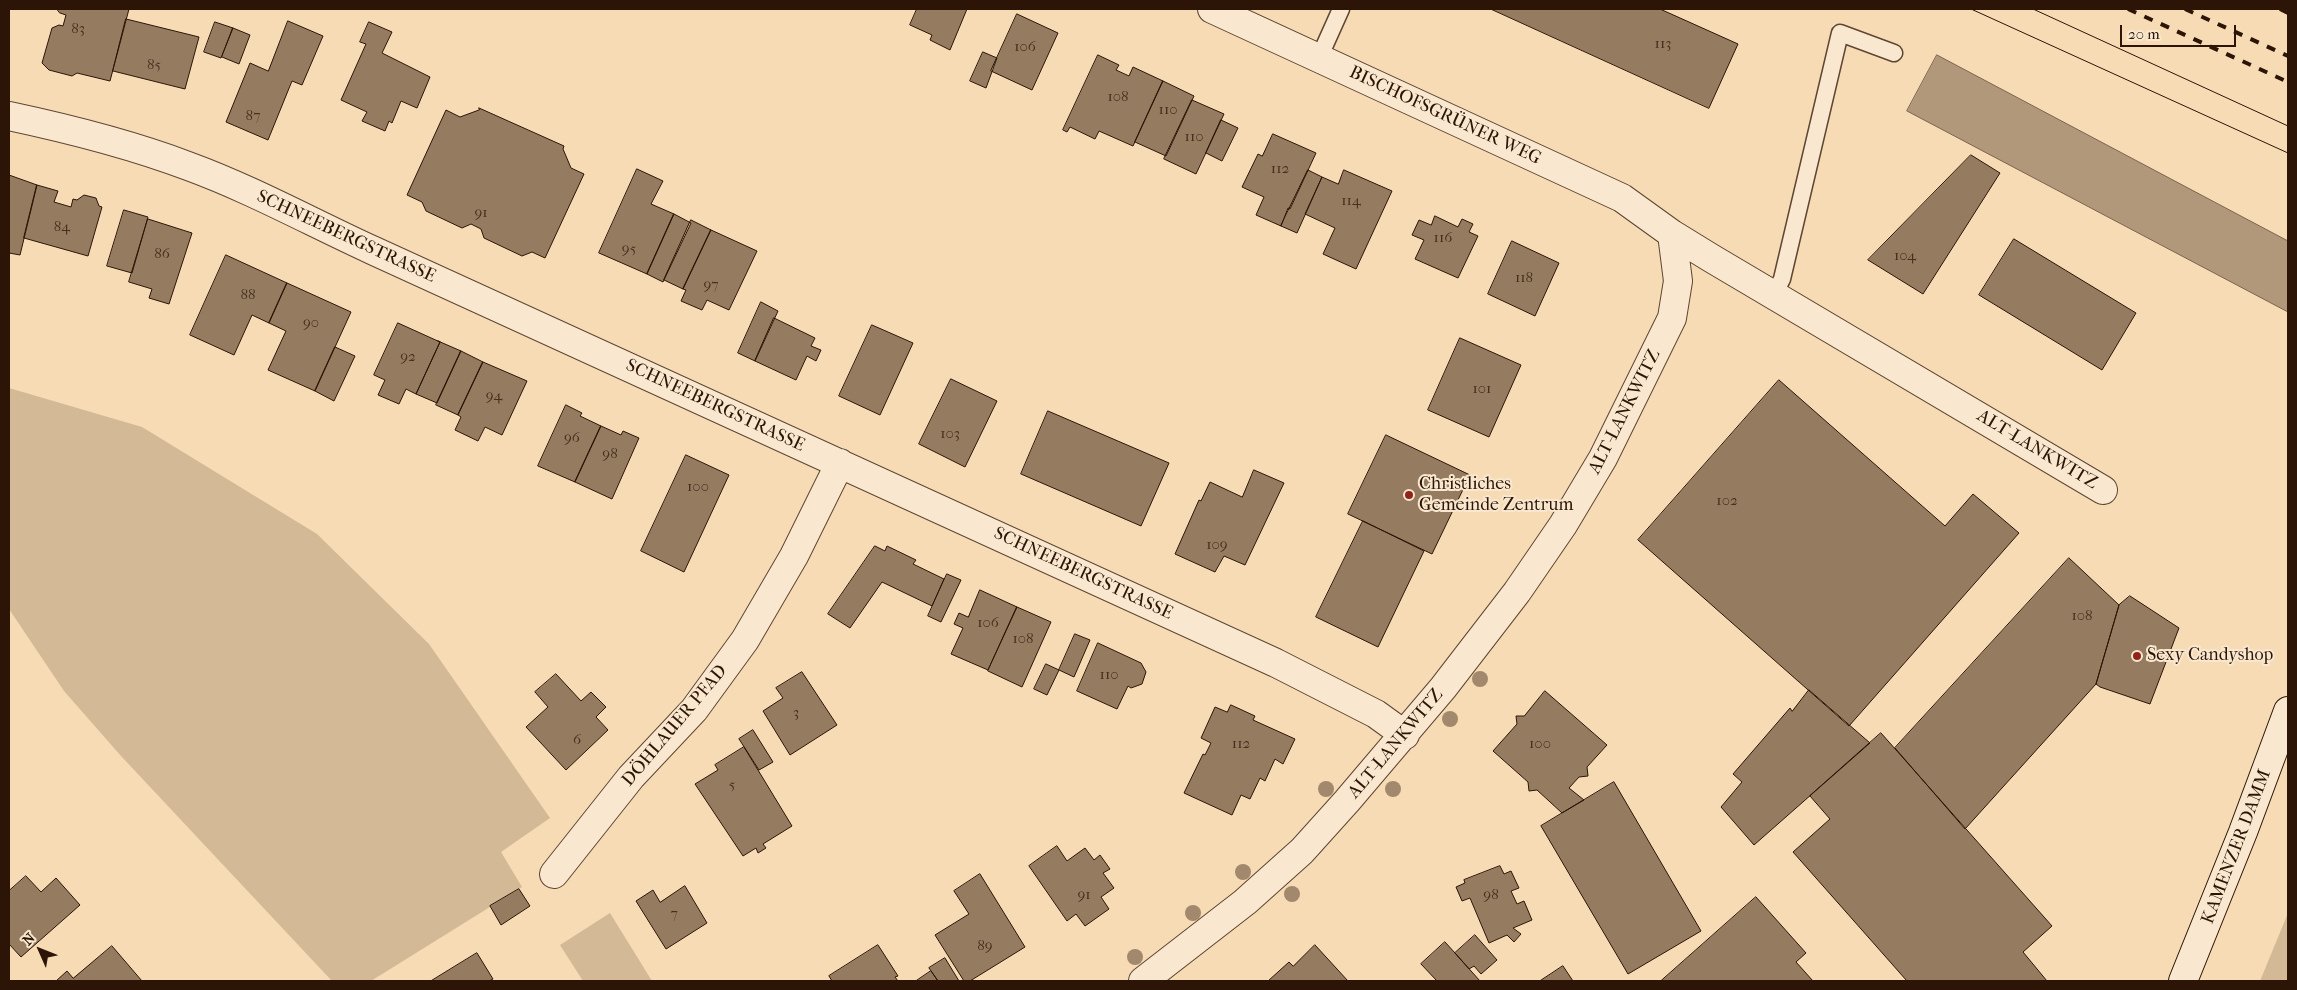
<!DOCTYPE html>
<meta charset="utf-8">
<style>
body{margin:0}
#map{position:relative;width:2297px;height:990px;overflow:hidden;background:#f6dbb5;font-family:"IM FELL French Canon",serif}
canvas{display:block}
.frame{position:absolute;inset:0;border:10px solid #2c1506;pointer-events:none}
.north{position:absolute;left:15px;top:925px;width:50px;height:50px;-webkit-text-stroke:4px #f9e8cf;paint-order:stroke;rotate:314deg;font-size:14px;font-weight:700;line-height:20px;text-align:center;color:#2c1506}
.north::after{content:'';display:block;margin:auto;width:18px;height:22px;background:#2c1506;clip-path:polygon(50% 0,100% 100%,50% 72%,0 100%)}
.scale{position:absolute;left:2120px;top:25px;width:116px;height:22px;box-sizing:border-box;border:2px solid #2c1506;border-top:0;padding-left:6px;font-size:15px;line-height:18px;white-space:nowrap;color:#2c1506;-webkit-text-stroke:4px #f9e8cf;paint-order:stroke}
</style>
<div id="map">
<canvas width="2297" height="990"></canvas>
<div class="frame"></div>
<div class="north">N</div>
<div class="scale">20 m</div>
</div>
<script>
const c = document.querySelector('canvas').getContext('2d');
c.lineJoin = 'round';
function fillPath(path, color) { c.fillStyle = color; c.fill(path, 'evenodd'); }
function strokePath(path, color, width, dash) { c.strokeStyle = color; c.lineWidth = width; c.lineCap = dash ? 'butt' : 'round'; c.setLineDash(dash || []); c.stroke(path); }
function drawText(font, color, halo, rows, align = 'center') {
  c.font = font + ' "IM FELL French Canon",serif'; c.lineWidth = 4; c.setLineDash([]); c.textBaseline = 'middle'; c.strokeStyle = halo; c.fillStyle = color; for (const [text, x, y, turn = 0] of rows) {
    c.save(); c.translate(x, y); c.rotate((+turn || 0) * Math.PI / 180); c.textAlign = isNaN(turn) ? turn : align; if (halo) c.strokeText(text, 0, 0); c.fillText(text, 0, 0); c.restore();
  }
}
const green = new Path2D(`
 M9,388l133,39 175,107 112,110 121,174 -49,34 21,35 -151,94h-39l-211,-225 -57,-65 -55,-82z
 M610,913l42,68h-69l-23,-36z
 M2288,913v68h-28z`);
const water = new Path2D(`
 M1937,55l351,186v71l-381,-201z`);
const building = new Path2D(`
 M57,9h72l-19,72 -33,-8 -5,3 -23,-6 -7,-7 10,-35 7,-3 4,1 3,-11 -6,-2z
 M917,9h50l-17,41 -20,-10 2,-5 -22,-10z
 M1491,9h169l78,35 -29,64z
 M1017,14l41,19 -26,57 -41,-19z
 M126,19l73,18 -14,52 -72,-18z
 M288,21l35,15 -21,49 -10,-4 -24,59 -42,-18 24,-59 18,8z
 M215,22l18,6 -12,30 -17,-6z
 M369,22l23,10 -10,21 48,24 -13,31 -16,-7 -9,22 -3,-2 -4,10 -23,-10 5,-9 -26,-12 25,-56 -6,-2z
 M233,28l17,7 -11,29 -17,-7z
 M983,52l14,6 -11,30 -16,-7z
 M1098,55l21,10 -3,5 13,6 4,-9 30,14 -30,65 -34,-15 -4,8 -25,-12 -3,5 -4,-2z
 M1163,81l31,15 -28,60 -31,-14z
 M1192,100l32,14 -28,60 -32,-15z
 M479,108l85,38 -1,3 8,19 13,6 -39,84 -13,-6 -10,4 -38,-18 -3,-9 -10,-5 -9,4 -36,-17 -4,-9 -15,-7 39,-85 14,7 19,-7z
 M1221,120l17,8 -16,33 -16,-8z
 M1273,134l43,19 -26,56 -2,-1 -7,18 -25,-11 8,-18 -22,-10 16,-33 4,2z
 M1971,155l29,18 -77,121 -55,-34z
 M637,169l26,12 -12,23 23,10 -27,60 -48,-21z
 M1308,170l14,7 -25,56 -16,-7z
 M1344,170l48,21 -36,78 -33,-15 12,-26 -30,-14 17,-37 16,7z
 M9,175l28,10 -17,70 -11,-2z
 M37,185l21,6 -4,11 17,5 2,-8 4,1 7,-5 12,3 3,8 3,1 -14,49 -64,-18z
 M124,210l24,7 -16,56 -25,-7z
 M674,214l17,9 -28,59 -16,-8z
 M1435,216l23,11 4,-8 11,5 -4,8 9,4 -20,42 -43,-19 9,-19 -12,-5 7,-15 12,5z
 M148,219l44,14 -23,71 -20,-6 3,-9 -23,-7z
 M691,220l20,10 -28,59 -19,-9z
 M711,230l46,21 -28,59 -22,-10 -5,10 -21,-9 5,-11 -3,-1z
 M2014,239l122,74 -34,57 -123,-75z
 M1512,241l47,22 -24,53 -47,-22z
 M226,255l61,28 -18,40 -17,-8 -18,40 -44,-20z
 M287,283l64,29 -36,79 -47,-21 18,-39 -17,-8z
 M761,302l17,9 -23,50 -17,-8z
 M774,318l41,20 -4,8 10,4 -5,11 -9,-5 -11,24 -41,-19z
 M398,323l42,19 -24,52 -10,-5 -7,15 -21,-9 7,-15 -11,-5z
 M872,325l41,18 -33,72 -41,-19z
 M1460,338l61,27 -32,72 -61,-27z
 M438,341l23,10 -24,52 -21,-9 24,-52z
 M335,347l20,9 -21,45 -19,-10z
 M461,351l22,11 -25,53 -22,-10z
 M483,362l44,19 -25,54 -17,-8 -7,14 -23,-11 6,-13 -3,-2z
 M951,379l46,22 -32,66 -46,-23z
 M1779,380l166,146 28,-32 46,39 -170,193 -211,-186z
 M566,405l16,8 -2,3 21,10 -26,56 -37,-16z
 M1048,411l121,52 -28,63 -120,-52z
 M601,426l20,9 2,-4 16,7 -27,61 -37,-17z
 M1386,435l84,40 -38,79 -84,-40z
 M686,455l43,20 -45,97 -43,-21z
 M1254,470l30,13 -39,82 -21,-9 -9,16 -40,-18 24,-54 2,1 9,-19 32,15z
 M1363,521l61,30 -46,96 -62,-30z
 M875,546l10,5 2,-5 29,14 -3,4 31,15 -12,27 -50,-24 -32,46 -22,-14z
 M2069,558l50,47 -23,79 -131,145 -70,-81z
 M947,574l14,6 -20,42 -13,-6z
 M980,590l37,17 -29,63 -37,-16 12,-26 -9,-4 5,-11 9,4z
 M2130,596l49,32 -29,76 -50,-17 -4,-3 23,-79z
 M1017,607l34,15 -29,65 -34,-16z
 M1075,634l15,6 -16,37 -15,-7z
 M1098,643l43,20 5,9 -4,12 -11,4 -3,-2 -11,23 -40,-18z
 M1046,664l13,6 -12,25 -13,-6z
 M802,672l35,53 -47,30 -27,-44 20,-13 -7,-10z
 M556,674l25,27 10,-9 15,15 -10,10 12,13 -42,40 -40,-43 22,-20 -13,-15z
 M1809,690l61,53 -116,102 -33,-38 21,-25 -9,-8 57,-66 2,3z
 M1545,691l62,54 -20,22 1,9 -9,1 -10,11 15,12 -22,13 -25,-23 -8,1 -1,-9 -35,-31 24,-27 -1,-8h8z
 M1231,705l24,11 -2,4 42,19 -12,25 -8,-5 -10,22 -5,-3 -10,21 -9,-4 -9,20 -48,-22 19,-39 2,1 6,-12 -10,-5 14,-31 12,5z
 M753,730l20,32 -14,8 -20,-31z
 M1881,733l171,193 -29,26 24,29h-140l-114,-129 37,-33 -20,-23z
 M744,747l48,79 -29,18 3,4 -8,5 -2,-5 -13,8 -48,-72 23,-14 -3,-5z
 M1614,782l87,149 -73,43 -87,-148z
 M1057,846l10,15 18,-13 9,12 6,-5 10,14 -7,4 11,15 -13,9 8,12 -24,17 -9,-12 -9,7 -38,-55z
 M1500,866l4,8 7,-3 8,17 -8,3 6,13 7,-3 8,19 -19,8 8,6 -7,8 -7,-7 -18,8 -19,-45 -8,3 -6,-14 9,-4 -1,-3z
 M980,874l45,73 -55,34h-6l-29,-46 34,-21 -15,-23z
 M26,876l15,16 15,-14 24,27 -59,52 -12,-13v-53z
 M685,886l22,37 -41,26 -30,-48 17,-11 7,12z
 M519,889l11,17 -29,19 -11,-19z
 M1756,897l50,56 -10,9 17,19h-152z
 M1475,935l22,25 -16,14 -7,-8 -5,3 -14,-16z
 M1445,942l10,11 25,28h-43l-16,-17z
 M878,945l20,31 -3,1 3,4h-66l-3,-5z
 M1315,945l33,36h-80l21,-19 4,4z
 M112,946l30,35h-86l11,-10 6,7z
 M477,953l16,26 -4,2h-58z
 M945,958l14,23h-21l-9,-13z
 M1563,966l10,15h-33z
 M931,971l7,10h-22z`);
const lane = new Path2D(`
 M1319,58l22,-49
 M1774,295l8,-16 58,-246 54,20`);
const street = new Path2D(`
 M1212,9l410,189 50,36 39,24 392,232
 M9,116c61,13 121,28 179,50 63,23 123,56 184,84l904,413 100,51 29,21
 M554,874l77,-97 63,-67 51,-70 49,-84 46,-93
 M1143,981l102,-79 57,-51 45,-50 96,-113 74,-96 46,-67 40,-67 69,-140 6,-37 -6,-47`);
const secondary = new Path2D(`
 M2183,981l60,-149 45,-121`);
const tram = new Path2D(`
 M1971,9l317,144
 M2033,9l255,117`);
const rail = new Path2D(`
 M2128,9l160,73
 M2185,9l103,47
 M2280,9l8,4`);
const trees = [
 [1480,679],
 [1450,719],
 [1326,789],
 [1393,789],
 [1243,872],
 [1292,894],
 [1193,913],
 [1135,957]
];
const markers = [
 [1409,495,5,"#8f2418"],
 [2137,656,5,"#8f2418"]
];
const numberNames = [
 ["83",78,29],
 ["113",1663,44],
 ["106",1025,47],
 ["85",154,65],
 ["108",1118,97],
 ["110",1168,110],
 ["87",253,116],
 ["110",1194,137],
 ["112",1280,169],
 ["114",1351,201],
 ["91",481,213],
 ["84",62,227],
 ["116",1443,238],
 ["95",629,249],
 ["86",162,254],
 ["104",1905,256],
 ["118",1524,278],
 ["97",711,285],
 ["88",248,295],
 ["90",311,323],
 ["92",408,357],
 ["101",1482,389],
 ["94",494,396],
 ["103",950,434],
 ["96",572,438],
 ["98",610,454],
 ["100",698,487],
 ["102",1727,501],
 ["109",1217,545],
 ["108",2082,616],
 ["106",988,623],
 ["108",1023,639],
 ["110",1109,675],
 ["3",796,713],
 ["6",577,740],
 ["112",1241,744],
 ["100",1540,744],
 ["5",732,785],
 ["91",1084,895],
 ["98",1491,895],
 ["7",674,914],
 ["89",985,946]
];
const streetNames = [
 ["BISCHOFSGRÜNER WEG",1445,116,25],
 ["SCHNEEBERGSTRASSE",346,237,25],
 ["SCHNEEBERGSTRASSE",715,406,25],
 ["ALT-LANKWITZ",1625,412,-63],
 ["ALT-LANKWITZ",2037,450,31],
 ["SCHNEEBERGSTRASSE",1083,574,25],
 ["DÖHLAUER PFAD",675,726,-50],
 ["ALT-LANKWITZ",1396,744,-50],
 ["KAMENZER DAMM",2237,847,-69]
];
const poiNames = [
 ["Christliches",1419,485],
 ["Gemeinde Zentrum",1419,506],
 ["Sexy Candyshop",2147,656]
];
fillPath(green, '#d4b997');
fillPath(water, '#b1987a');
strokePath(water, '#7c644c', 1);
fillPath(building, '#957c61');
strokePath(building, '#2c1506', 1);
strokePath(lane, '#5e4632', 19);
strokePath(street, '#5e4632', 30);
strokePath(secondary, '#2c1506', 30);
strokePath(lane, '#f9e8cf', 16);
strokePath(street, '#f9e8cf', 28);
strokePath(secondary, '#f9e8cf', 28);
strokePath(tram, '#2c1506', 1);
strokePath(rail, '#2c1506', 4, [9, 9]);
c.fillStyle = '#a2896d';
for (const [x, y] of trees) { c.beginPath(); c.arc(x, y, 8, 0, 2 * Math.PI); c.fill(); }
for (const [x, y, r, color] of markers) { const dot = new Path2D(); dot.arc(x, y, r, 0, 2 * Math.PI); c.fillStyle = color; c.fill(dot); strokePath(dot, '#f9e8cf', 2); }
drawText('15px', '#462f1d', null, numberNames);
drawText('18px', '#2c1506', '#f9e8cf', streetNames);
drawText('18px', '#2c1506', '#f9e8cf', poiNames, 'left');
</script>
